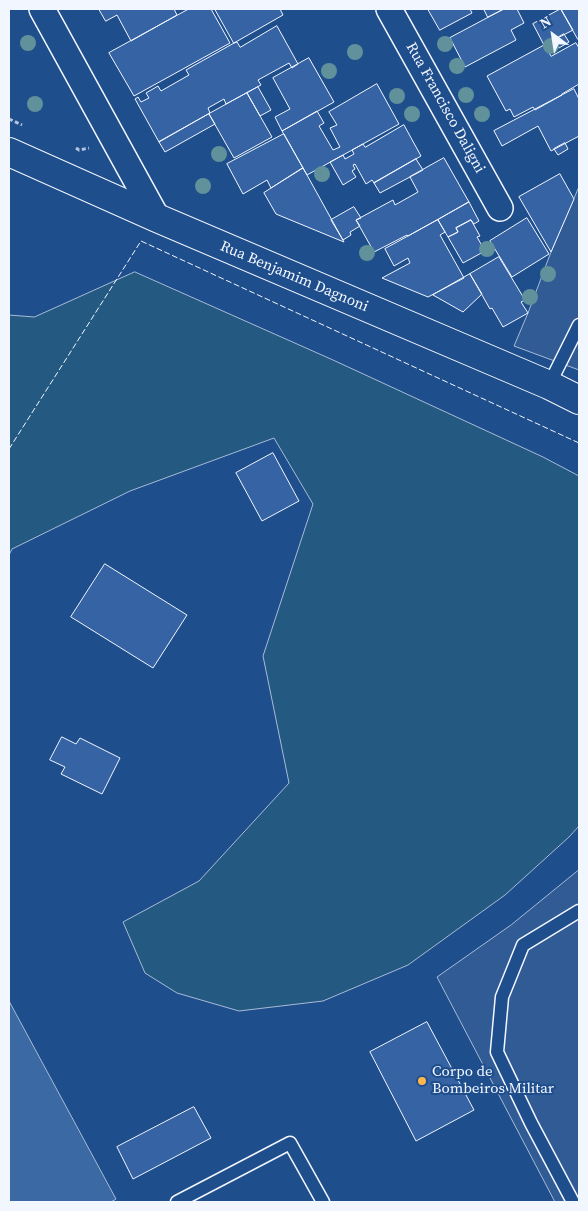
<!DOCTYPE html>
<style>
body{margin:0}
#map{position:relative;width:588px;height:1211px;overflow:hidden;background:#1f4e8c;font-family:"Source Serif 4",serif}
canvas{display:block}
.frame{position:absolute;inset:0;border:10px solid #f2f6ff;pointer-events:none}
.north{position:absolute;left:528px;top:10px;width:50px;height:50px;-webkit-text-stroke:4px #1f4e8c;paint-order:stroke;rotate:329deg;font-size:14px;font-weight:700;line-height:20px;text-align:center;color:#f2f6ff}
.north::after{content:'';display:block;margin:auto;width:18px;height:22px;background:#f2f6ff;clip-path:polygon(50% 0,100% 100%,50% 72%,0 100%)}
</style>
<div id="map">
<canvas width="588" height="1211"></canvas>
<div class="frame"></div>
<div class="north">N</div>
</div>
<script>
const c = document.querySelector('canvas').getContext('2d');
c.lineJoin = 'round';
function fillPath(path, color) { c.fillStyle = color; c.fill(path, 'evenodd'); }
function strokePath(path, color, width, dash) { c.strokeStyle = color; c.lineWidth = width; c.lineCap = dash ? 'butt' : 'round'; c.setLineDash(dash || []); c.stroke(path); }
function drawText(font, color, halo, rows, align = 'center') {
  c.font = font + ' "Source Serif 4",serif'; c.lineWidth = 4; c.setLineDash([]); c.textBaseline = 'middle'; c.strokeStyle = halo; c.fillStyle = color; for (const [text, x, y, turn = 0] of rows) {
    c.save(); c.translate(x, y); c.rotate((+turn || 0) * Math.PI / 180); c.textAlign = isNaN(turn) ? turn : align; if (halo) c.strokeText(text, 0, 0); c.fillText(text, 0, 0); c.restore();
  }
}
const green = new Path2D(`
 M135,272l198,88 210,97 36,19v350l-10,11 -64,58 -97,70 -85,36 -84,10 -62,-18 -32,-20 -22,-51 76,-41 90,-98 -26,-127 50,-152 -39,-66 -144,53 -118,58 -3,6v-240l25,2z`);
const parking = new Path2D(`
 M579,187v183l-65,-24 14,-33 23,-61z
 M579,870v332h-24l-118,-225 74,-52z`);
const water = new Path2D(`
 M9,1001l107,198 -5,3h-102z`);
const building = new Path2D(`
 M99,9h75l3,6 -46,26 -14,-26 -11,6z
 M189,9h22l19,34 -96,53 -25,-43z
 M215,9h65l3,6 -49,28z
 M428,9h42l2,4 -32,17z
 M484,9h20l-16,8z
 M504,9h13l7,14 -13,7 5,10 -51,27 -15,-29z
 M561,9l12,21 -29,15 -11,-21z
 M561,9h18v29l-1,1z
 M277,26l21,38 -6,4 -3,-5 -31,17 3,5 -35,19 -2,-5 -16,9 2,5 -51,29 -24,-43 3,-2 3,5 8,-4 -3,-5 12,-7 3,5 28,-16 -3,-5 48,-27 3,-1 3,5z
 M564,34l5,8 -10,6 -5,-8z
 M576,43l3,5v36l-17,10v1l-27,15 -2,-3 -19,10 -4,-8 -4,2 -19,-35 57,-31 7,11z
 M309,58l25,44 -52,29 -7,-14 15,-8 -17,-31z
 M377,84l22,40 -92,51 -25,-44 35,-20 7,12 -5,3 14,24 7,-3 -10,-19 7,-3 -8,-13z
 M258,87l13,23 -11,6 -13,-23z
 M574,89l5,10v37l-28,15 -13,-25 -36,20 -8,-15z
 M247,93l25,44 -38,21 -25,-44z
 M209,114l6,10 -50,28 -6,-10z
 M404,125l17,31 -47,27 -2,-3 -6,4 -11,-20 -2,1 2,4 -3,2 4,6 -13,8 -13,-23 13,-7 2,4 9,-5 -2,-4 11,-6 2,3z
 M284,134l19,34 -32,20 -4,-8 -24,14 -16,-30z
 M565,143l3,6 -10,6 -4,-6z
 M444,158l25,44 -61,34 -1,-1 -33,17 -18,-32 37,-20 2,5 23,-13 -8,-15z
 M416,159l7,11 -43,23 -6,-10z
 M303,168l4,7 37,67 -68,-28 -12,-21z
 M560,174l14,25 -23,53 -32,-55z
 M469,202l10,19 -5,3 -3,-4 -15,8 2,4 -10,5 -10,-17z
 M354,207l7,11 -5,2 4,6 -10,6 1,3 -8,5 -12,-20z
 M527,218l22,36 -37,23 -22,-36z
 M438,220l7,12 -5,3 24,43 -36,19 -46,-19 28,-15 -2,-5 -14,8 -9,-17z
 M471,220l9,16 -3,1 8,14 -22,12 -15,-26 10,-5 -2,-4z
 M499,257l26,43 -4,2 7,11 -25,14 -11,-19 -2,1 -20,-35z
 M470,274l12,20 -19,18 -30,-17z
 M273,453l26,48 -37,20 -26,-48z
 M105,564l82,51 -34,53 -82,-51z
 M62,737l14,7 4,-6 40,20 -18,36 -41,-20 4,-7 -15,-7z
 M427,1022l47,88 -58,31 -46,-89z
 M194,1107l17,31 -78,41 -16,-32z`);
const path = new Path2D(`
 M9,119l13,6
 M76,148l3,2 10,-2`);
const service = new Path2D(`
 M549,385l30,-60
 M177,1202l113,-59 33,59
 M573,1202l-42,-79 -34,-71 5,-55 21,-52 56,-34`);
const minor = new Path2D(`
 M42,9l115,209
 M389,9l111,199`);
const tertiary = new Path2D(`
 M9,152l148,66 392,167 30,15`);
const fence = new Path2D(`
 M9,449l132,-208 438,202`);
const trees = [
 [28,43],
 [445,44],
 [551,46],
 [355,52],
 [457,66],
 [329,71],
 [466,95],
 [397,96],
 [35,104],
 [412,114],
 [482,114],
 [219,154],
 [322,174],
 [203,186],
 [487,249],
 [367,253],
 [548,274],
 [530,297]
];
const markers = [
 [422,1081,5,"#ffb74d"]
];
const streetNames = [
 ["Rua Francisco Daligni",445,108,61],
 ["Rua Benjamim Dagnoni",294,277,23]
];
const poiNames = [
 ["Corpo de",432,1072],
 ["Bombeiros Militar",432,1089]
];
fillPath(green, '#245a82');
strokePath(green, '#a8bbd7', 1);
fillPath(parking, '#305b95');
strokePath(parking, '#a8bbd7', 1);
fillPath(water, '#3b69a3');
strokePath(water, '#a8bbd7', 1);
fillPath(building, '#3563a3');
strokePath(building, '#f2f6ff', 1);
strokePath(service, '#f2f6ff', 15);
strokePath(minor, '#f2f6ff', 28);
strokePath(tertiary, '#f2f6ff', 30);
strokePath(path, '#b3c4dc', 3, [4, 2.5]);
strokePath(service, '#1f4e8c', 12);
strokePath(minor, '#1f4e8c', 25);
strokePath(tertiary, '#1f4e8c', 28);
strokePath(fence, '#f2f6ff', 1, [6, 2.5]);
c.fillStyle = '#61919a';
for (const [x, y] of trees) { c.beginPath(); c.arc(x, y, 8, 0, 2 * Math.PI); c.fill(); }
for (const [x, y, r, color] of markers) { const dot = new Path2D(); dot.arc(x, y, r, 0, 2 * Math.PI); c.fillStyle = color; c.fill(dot); strokePath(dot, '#1f4e8c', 2); }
drawText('15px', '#f2f6ff', '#1f4e8c', streetNames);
drawText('15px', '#f2f6ff', '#1f4e8c', poiNames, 'left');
</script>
